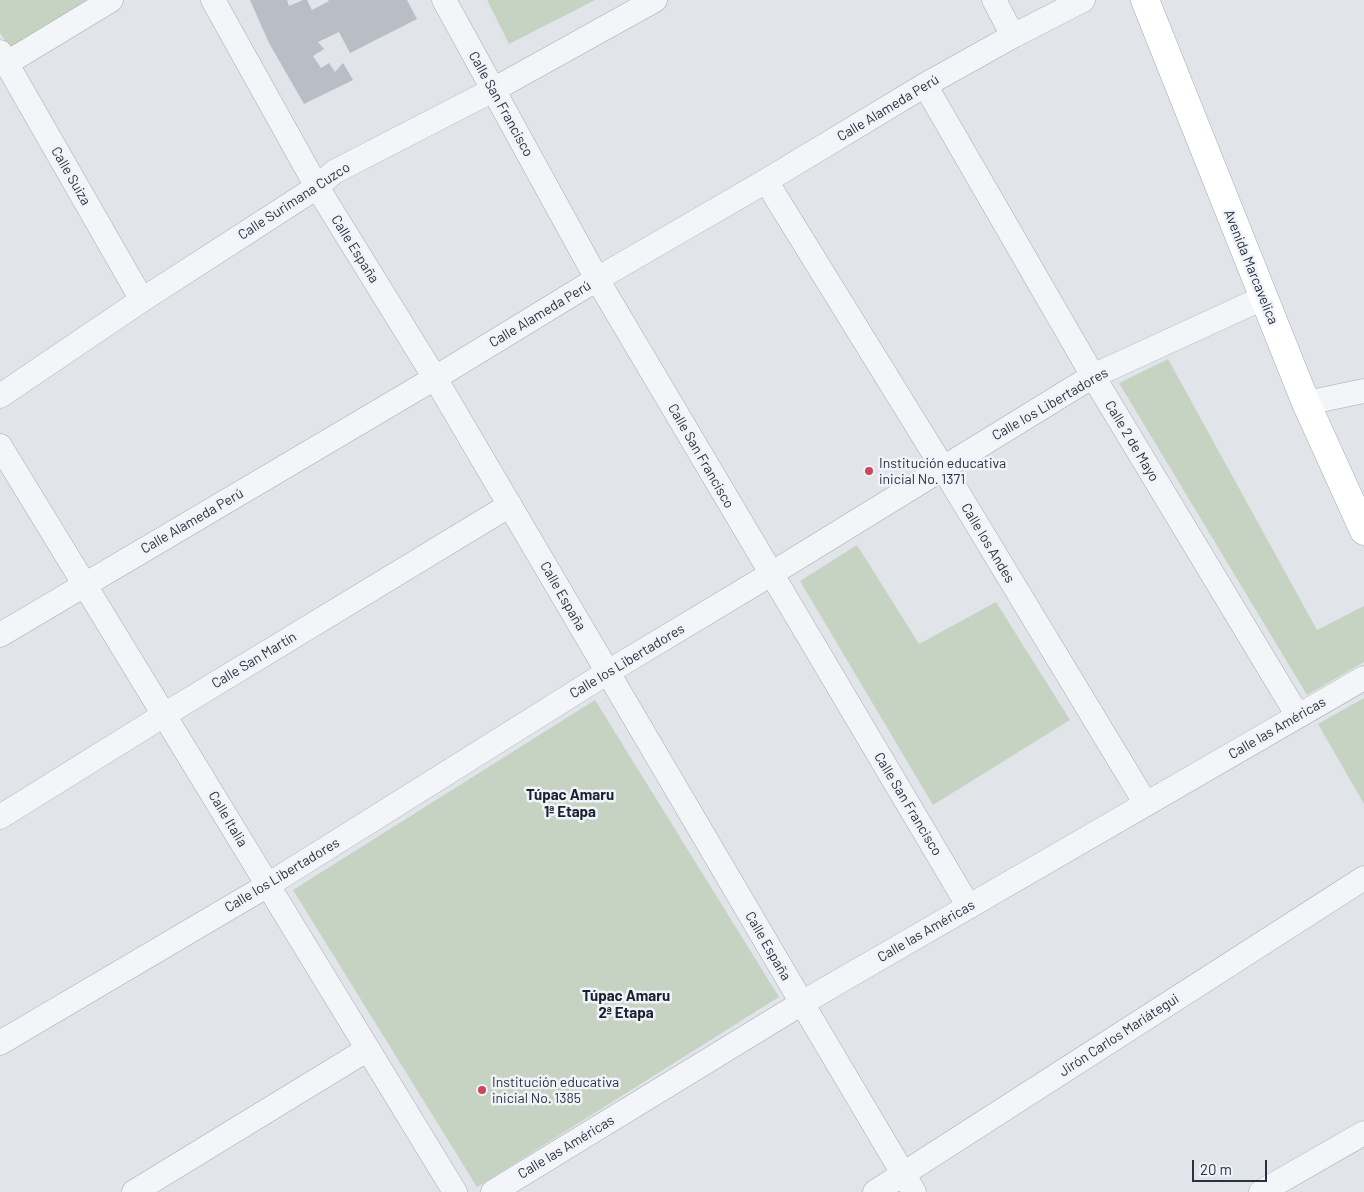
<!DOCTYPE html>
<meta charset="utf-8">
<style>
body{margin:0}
#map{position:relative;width:1364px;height:1192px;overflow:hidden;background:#e1e4e9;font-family:Barlow,sans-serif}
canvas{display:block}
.scale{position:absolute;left:1192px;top:1160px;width:75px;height:22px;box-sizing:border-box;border:2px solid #293241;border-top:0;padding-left:6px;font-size:15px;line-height:18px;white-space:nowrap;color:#293241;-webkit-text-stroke:4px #f0f3f7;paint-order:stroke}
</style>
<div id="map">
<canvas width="1364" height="1192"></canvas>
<div class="scale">20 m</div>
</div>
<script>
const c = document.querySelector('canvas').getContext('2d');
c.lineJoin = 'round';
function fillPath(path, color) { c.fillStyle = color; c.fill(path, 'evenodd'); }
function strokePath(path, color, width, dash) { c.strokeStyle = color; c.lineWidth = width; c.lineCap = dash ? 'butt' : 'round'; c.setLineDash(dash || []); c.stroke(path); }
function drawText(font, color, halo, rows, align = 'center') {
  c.font = font + ' Barlow,sans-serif'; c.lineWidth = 5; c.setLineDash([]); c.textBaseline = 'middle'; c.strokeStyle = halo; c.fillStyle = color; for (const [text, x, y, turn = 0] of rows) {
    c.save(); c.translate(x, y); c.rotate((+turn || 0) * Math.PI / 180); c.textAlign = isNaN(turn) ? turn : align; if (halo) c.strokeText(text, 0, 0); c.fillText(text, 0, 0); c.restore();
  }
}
const green = new Path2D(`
 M0,0h94l-83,50 -11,-17z
 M487,0h108l-86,44z
 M1168,359l149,271 47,-24v56l-57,33 -188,-312z
 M857,545l62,99 77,-42 74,118 -137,85 -133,-224z
 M1364,698v106l-46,-80z
 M595,700l184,297 -302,190 -184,-297z`);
const building = new Path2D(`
 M250,0h37l2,6 14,-6h4l5,10 17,-9 -1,-1h79l10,19 -67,34 -11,-21 -21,10 6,7 -11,7 8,12 8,-5 6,9 8,-9 10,17 -49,24 -35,-61z`);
const street = new Path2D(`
 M213,0l104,187 118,191 367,625 112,189
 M444,0l153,279 372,628
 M994,0l19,36
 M0,52l142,248
 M7,63l104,-63
 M925,85l168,291 205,340
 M766,181l177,287 203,336
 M0,396l142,-96 175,-113 17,-15 159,-82 162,-90
 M1306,403l58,-12
 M0,446l455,746
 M0,635l435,-257 162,-99 169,-98 159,-96 88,-49 70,-36
 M0,817l164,-102 346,-210
 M0,1043l268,-158 340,-213 163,-98 322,-198 170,-78
 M134,1192l234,-143
 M493,1192l309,-189 562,-325
 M875,1192l489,-314
 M1261,1192l103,-59`);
const secondary = new Path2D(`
 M1145,0l161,403 58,128`);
const markers = [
 [869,471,5,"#cd465e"],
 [482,1090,5,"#cd465e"]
];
const streetNames = [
 ["Calle San Francisco",501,104,61],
 ["Calle Alameda Perú",888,108,-31],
 ["Calle Suiza",71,176,60],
 ["Calle Surimana Cuzco",294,201,-33],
 ["Calle España",355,249,58],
 ["Avenida Marcavelica",1251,267,68],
 ["Calle Alameda Perú",540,314,-31],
 ["Calle los Libertadores",1050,404,-30],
 ["Calle 2 de Mayo",1132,441,59],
 ["Calle San Francisco",701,456,60],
 ["Calle Alameda Perú",192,521,-30],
 ["Calle los Andes",988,543,59],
 ["Calle España",563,596,60],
 ["Calle San Martín",254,660,-31],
 ["Calle los Libertadores",627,661,-31],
 ["Calle las Américas",1277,728,-30],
 ["Calle San Francisco",908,804,59],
 ["Calle Italia",228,819,59],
 ["Calle los Libertadores",282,875,-31],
 ["Calle las Américas",926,931,-30],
 ["Calle España",768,946,60],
 ["Jirón Carlos Mariátegui",1119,1035,-33],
 ["Calle las Américas",566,1147,-31]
];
const poiNames = [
 ["Institución educativa",879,463],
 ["inicial No. 1371",879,479],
 ["Institución educativa",492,1082],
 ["inicial No. 1385",492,1098]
];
const neighbourhoodNames = [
 ["Túpac Amaru",570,795],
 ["1ª Etapa",570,812],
 ["Túpac Amaru",626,996],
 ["2ª Etapa",626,1013]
];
fillPath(green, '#c7d3c2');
fillPath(building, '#b8bdc6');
strokePath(street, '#a6abb3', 25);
strokePath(secondary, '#a6abb3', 29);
strokePath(street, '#f3f5f8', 24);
strokePath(secondary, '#fff', 28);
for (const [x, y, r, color] of markers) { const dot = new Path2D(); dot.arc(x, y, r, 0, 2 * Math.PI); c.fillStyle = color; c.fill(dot); strokePath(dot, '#f0f3f7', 2); }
drawText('14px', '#293241', '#f0f3f7', streetNames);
drawText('14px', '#293241', '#f0f3f7', poiNames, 'left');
drawText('bold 15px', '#1b2332', '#f0f3f7', neighbourhoodNames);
</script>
